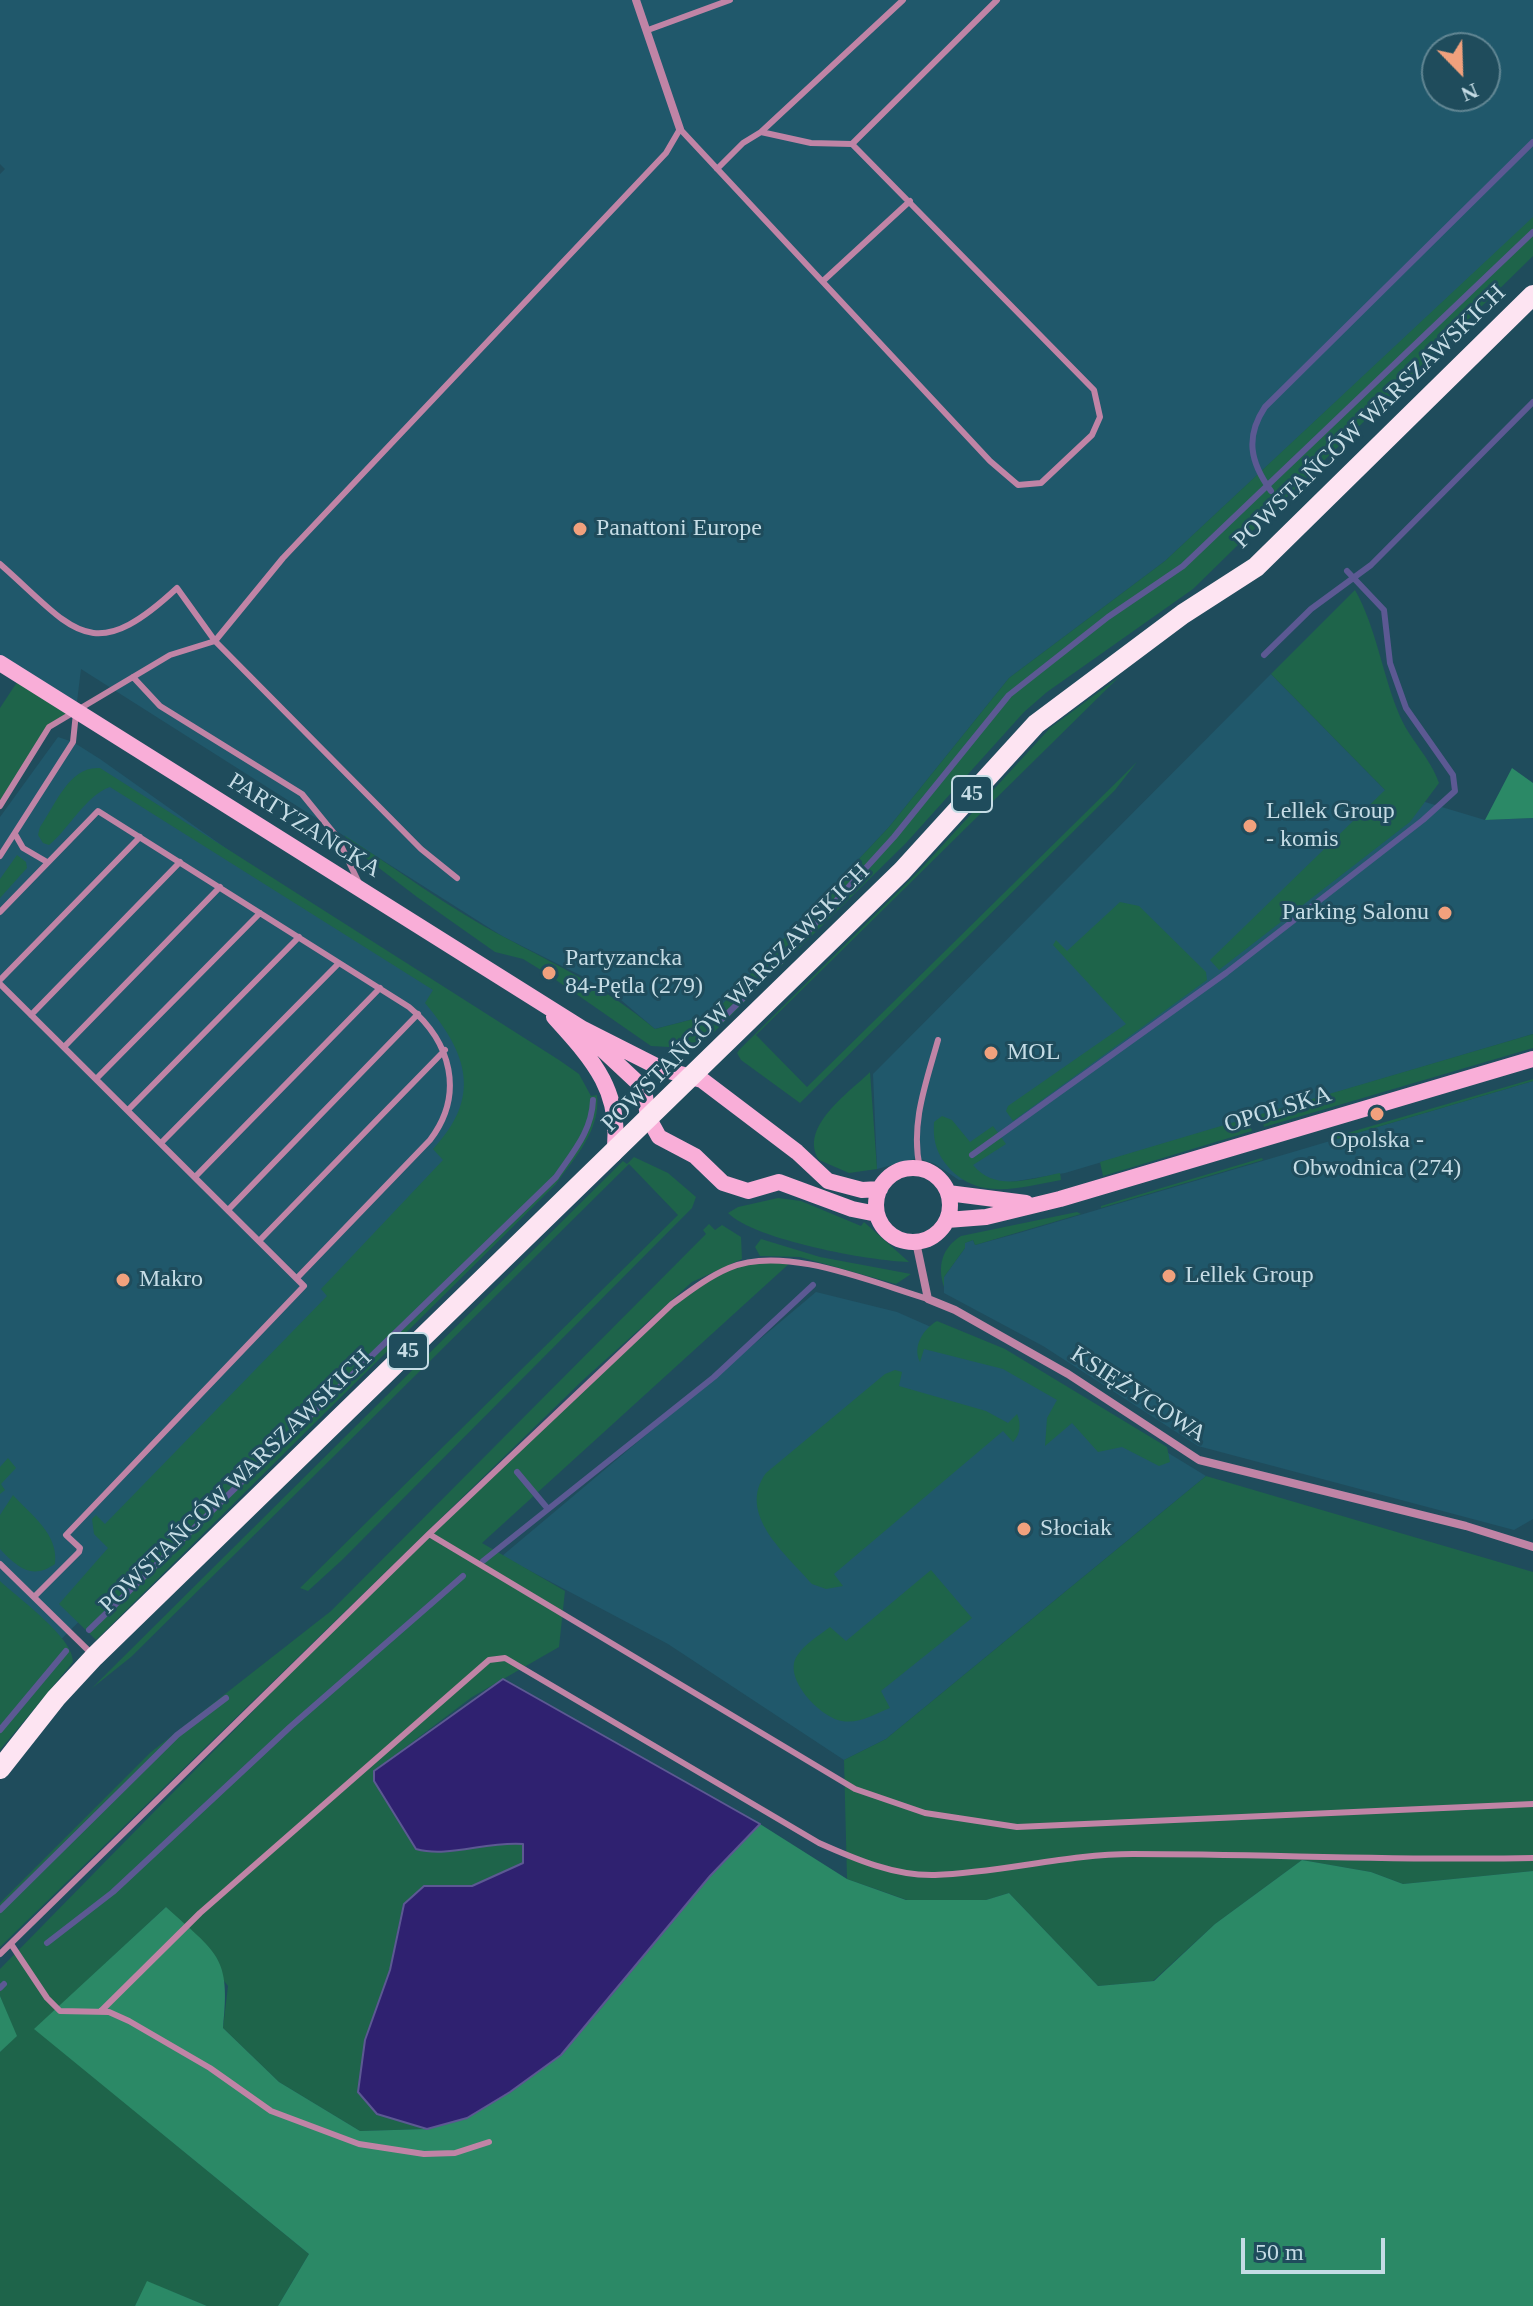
<!DOCTYPE html>
<meta charset="utf-8">
<style>
body{margin:0}
#map{position:relative;width:1533px;height:2306px;overflow:hidden;background:#1f4c5c;font-family:Georgia,serif}
canvas{display:block}
.north{position:absolute;left:1421px;top:32px;width:80px;height:80px;box-sizing:border-box;background:#1f4c5c;border:2px solid #618693;border-radius:50%;rotate:157deg;font-size:22px;font-weight:700;line-height:32px;text-align:center;color:#c5dce5}
.north::after{content:'';display:block;margin:auto;width:28px;height:36px;background:#f1a17d;clip-path:polygon(50% 0,100% 100%,50% 72%,0 100%)}
.scale{position:absolute;left:1241px;top:2238px;width:144px;height:36px;box-sizing:border-box;border:4px solid #c5dce5;border-top:0;padding-left:10px;font-size:24px;line-height:28px;white-space:nowrap;color:#c5dce5;-webkit-text-stroke:6px #1f4c5c;paint-order:stroke}
</style>
<div id="map">
<canvas width="1533" height="2306"></canvas>
<div class="north">N</div>
<div class="scale">50 m</div>
</div>
<script>
const c = document.querySelector('canvas').getContext('2d');
c.lineJoin = 'round';
function fillPath(path, color) { c.fillStyle = color; c.fill(path, 'evenodd'); }
function strokePath(path, color, width, dash) { c.strokeStyle = color; c.lineWidth = width; c.lineCap = dash ? 'butt' : 'round'; c.setLineDash(dash || []); c.stroke(path); }
function drawText(font, color, halo, rows, align = 'center') {
  c.font = font + ' Georgia,serif'; c.lineWidth = 6; c.setLineDash([]); c.textBaseline = 'middle'; c.strokeStyle = halo; c.fillStyle = color; for (const [text, x, y, turn = 0] of rows) {
    c.save(); c.translate(x, y); c.rotate((+turn || 0) * Math.PI / 180); c.textAlign = isNaN(turn) ? turn : align; if (halo) c.strokeText(text, 0, 0); c.fillText(text, 0, 0); c.restore();
  }
}
const built = new Path2D(`
 M0,0h1533v218l-368,343 -156,117 -120,149 -176,187 -58,15 -34,-29 -39,-24 -80,-40 -421,-267 -5,41 -76,-47v-489l5,-5 -5,-5zM1437,48h48v48h-48z
 M1271,674l114,116 100,30 48,-2v216l-468,139 -60,10 -20,-5 -26,2 -24,-16 -17,-6 -41,11 -4,-95z
 M58,737l15,5 27,17 189,134 194,125 -8,210 -475,472v-883z
 M1533,1081v438l-19,11 -316,-84 -155,-100 -99,-53v-16l21,-29 -1,-5 9,-3 2,5 44,-12z
 M816,1292l81,20 145,64 164,100 -320,263 -42,21 -176,-116 -166,-88z`);
const green = new Path2D(`
 M1533,217v39l-340,333 -146,103 -23,20 -118,131 -200,197 -37,7 -18,-1 -95,-66 3,-5 -14,-8 -4,3 -18,-11 -28,-7 -78,-55 -59,-45 -14,-17c53,34 104,73 160,102 54,29 104,52 151,92l58,-15 176,-187 120,-149 156,-117z
 M1355,590c21,37 27,83 44,124 10,25 31,43 40,69l-29,39 -191,148 -9,-10 175,-170 -114,-116z
 M21,676l55,34 -27,17 -49,79v-98z
 M1119,677l-363,358 51,52 330,-325 -22,28 -315,313 -59,-43 -4,-7 3,-4 178,-177 132,-144z
 M100,768l459,292 20,14 12,22 6,-1c4,35 -22,62 -41,89l-460,456 -37,-36 49,-56 -14,-14 -2,-15 4,-4 9,9 222,-228 -6,-7 122,-129 -10,-11c49,-52 35,-95 -8,-146l8,-13 -323,-203c-24,8 -41,42 -61,58l-6,-2 -5,-8 2,-8c16,-23 29,-61 60,-59z
 M17,855l9,7 1,6 -27,30v-19z
 M1120,902l19,4 67,66 1,8 -194,141 -7,-10 2,-5 118,-82 -73,-79 3,-5 11,11z
 M1533,1034v14l-269,79 -3,-13z
 M870,1072l7,97 -28,4 -30,-13c-21,-33 31,-68 51,-88z
 M1533,1079v2l-196,58v-3z
 M942,1116l10,4 18,22 23,-16 13,18 -33,21c22,27 57,14 87,8l1,7c-43,8 -86,22 -116,-17 -10,-13 -12,-26 -11,-41z
 M1248,1118l4,13 -149,45 -3,-14z
 M634,1157l34,16 28,24 -4,11 -350,352 -34,31 -8,-3 378,-373 -49,-51 -498,493 -40,32 532,-528 4,3z
 M1262,1158l1,2 -162,48v-2z
 M778,1198l23,3 60,25 3,-4 45,40c-39,-1 -154,-22 -181,-49l10,-6z
 M1077,1212l4,2 -106,31 -2,-5 -8,3v5l-21,29v10c-7,-21 -2,-39 17,-51z
 M709,1224l6,6 7,-5 19,12 1,22 -50,23 -109,98 -583,567v-44l151,-151 180,-141 375,-377 -3,-4z
 M761,1239l59,18 91,17 -15,10 -96,-27 -40,-1 -5,-9z
 M752,1262h39l-309,281 83,48 -6,56 -87,50 -98,74 112,72 37,1 1,19 -52,23h-48l-21,18 -13,66 -25,70 12,74 50,15 -67,2 -81,-49 -56,-54 5,-42 -62,-79 -131,122 274,225 -31,52h-71l-59,-24 -13,24h-135v-254l16,-16 -16,-40v-27c180,-183 358,-368 545,-545 54,-51 135,-146 207,-162z
 M937,1321l68,28 162,98 3,15 -11,4 -37,-19 -24,5 -26,-29 -27,23 2,-28 10,-18 -54,-31 -79,-20 -4,13c-8,-15 3,-33 17,-41z
 M895,1370l7,2 -3,14 87,25 22,12 9,-9c4,9 4,20 -4,28l-10,-11 -169,143 9,12 -17,3 -14,-5c-26,-30 -76,-70 -46,-111l119,-99z
 M8,1458l8,10 -15,16 4,6 -5,4v-27z
 M1206,1476l327,96v299l-130,13 -32,-12 -69,-12 -87,64 -62,57 -55,5 -89,-93 -23,7h-79l-60,-21 -3,-119 42,-21z
 M13,1495c18,20 46,39 42,69 -23,16 -37,4 -55,-15v-34z
 M931,1570l41,48 -91,73 9,17c-15,6 -31,16 -48,13 -21,-3 -60,-43 -45,-65 7,-12 23,-21 33,-29l16,14z
 M0,1581c18,17 74,57 73,81l-73,88z`);
const forest = new Path2D(`
 M1512,768l21,15v35l-48,2z
 M760,1824l87,55 59,21h80l23,-7 89,93 56,-5 61,-57 87,-64 69,12 32,12 130,-13v435h-1255l31,-52 -275,-225 132,-122c51,47 65,48 57,121l56,54 81,49 67,-2 40,-11 43,-26 87,-79 113,-137z
 M0,1996l17,40 -17,16z
 M147,2281l60,25h-72z`);
const water = new Path2D(`
 M503,1679l257,145 -50,52 -149,179 -51,37 -43,26 -40,11 -50,-15 -19,-22 7,-52 25,-70 14,-66 20,-18h48l51,-23v-19c-37,-3 -74,14 -107,5l-42,-68v-10z`);
const stream = new Path2D(`
 M1271,491c-21,-29 -26,-54 -6,-84l268,-265
 M1264,655l47,-46 60,-44 162,-163
 M719,1022l64,-63 111,-122 115,-142 99,-78 75,-51 350,-334
 M972,1155l254,-182 197,-153 32,-29 -2,-16 -47,-67 -16,-45 -6,-53 -37,-39
 M517,1472l31,37
 M483,1561l231,-184 99,-92
 M89,1630l467,-453c17,-25 36,-46 37,-77
 M0,1730l66,-79
 M0,1910l177,-175 49,-37
 M47,1943l66,-51 177,-165 173,-151
 M0,1988l4,-4`);
const lane = new Path2D(`
 M648,30l82,-30
 M761,132l142,-132
 M717,169l26,-26 18,-11 50,11 41,1
 M823,281l87,-80
 M0,564c74,65 90,105 177,24l38,53 206,208 36,29
 M133,677l27,29 142,88 35,43 22,46
 M0,806l49,-79 121,-72 45,-14 68,-83 383,-405 14,-24 310,332 28,24 23,-2 51,-48 8,-18 -6,-27 -242,-246 145,-144
 M15,834l8,14 24,14
 M0,856l73,-114 3,-29
 M0,912l98,-101 311,196c42,35 56,87 21,133l-133,138
 M0,980l140,-143
 M0,984l304,302 -238,249 14,13 -1,4 -45,45
 M31,1015l149,-153
 M64,1047l156,-160
 M96,1079l164,-166
 M128,1110l171,-173
 M161,1143l178,-180
 M920,1169c-10,-45 6,-86 18,-129
 M195,1177l185,-189
 M228,1210l190,-196
 M259,1241l186,-191
 M429,1534l426,255 70,24 92,14 516,-23
 M0,1564l92,90
 M11,1944l36,54 13,13 49,1 20,9 81,47 61,43 88,33 65,10 31,-1 34,-11
 M0,1954l429,-420 243,-230c18,-13 36,-27 57,-36 55,-24 145,15 199,31
 M101,2011l99,-98 289,-253 16,-2 314,185c36,16 75,33 116,32 66,-2 132,-21 198,-21 134,0 267,7 400,4`);
const street = new Path2D(`
 M636,0l44,129
 M916,1242l12,57 27,11 113,64 131,86 267,66 67,21`);
const secondary = new Path2D(`
 M0,663l583,366 79,40 40,11 95,72 31,29 34,9 18,-1
 M554,1017c39,43 69,75 60,137
 M591,1039l46,43 8,14 3,21 11,20 36,19 28,27 25,8 31,-9 73,27 25,5
 M876 1205a37 37 0 1 1 74 0a37 37 0 1 1-74 0Z
 M948,1193l78,10
 M947,1220l39,-3 74,-18 473,-140`);
const primary = new Path2D(`
 M0,1769l56,-71 38,-41 808,-786 134,-147 147,-110 73,-47 277,-272`);
const markers = [
 [580,529,8,"#f1a17d"],
 [1250,826,8,"#f1a17d"],
 [1445,913,8,"#f1a17d"],
 [549,973,8,"#f1a17d"],
 [991,1053,8,"#f1a17d"],
 [1377,1114,8,"#f1a17d"],
 [1169,1276,8,"#f1a17d"],
 [123,1280,8,"#f1a17d"],
 [1024,1529,8,"#f1a17d"]
];
const shields = [
 [972,794,40],
 [408,1351,40]
];
const shieldNames = [
 ["45",972,794],
 ["45",408,1351]
];
const streetNames = [
 ["POWSTAŃCÓW WARSZAWSKICH",1370,417,-44],
 ["PARTYZANCKA",304,826,32],
 ["POWSTAŃCÓW WARSZAWSKICH",736,998,-45],
 ["OPOLSKA",1278,1110,-17],
 ["KSIĘŻYCOWA",1138,1395,33],
 ["POWSTAŃCÓW WARSZAWSKICH",236,1482,-44]
];
const poiNames = [
 ["Panattoni Europe",596,529],
 ["Lellek Group",1266,812],
 ["- komis",1266,840],
 ["Parking Salonu",1429,913,"right"],
 ["Partyzancka",565,959],
 ["84-Pętla (279)",565,987],
 ["MOL",1007,1053],
 ["Opolska -",1377,1141,"center"],
 ["Obwodnica (274)",1377,1169,"center"],
 ["Lellek Group",1185,1276],
 ["Makro",139,1280],
 ["Słociak",1040,1529]
];
fillPath(built, '#20586b');
fillPath(green, '#1e644a');
fillPath(forest, '#2b8966');
fillPath(water, '#2f2170');
strokePath(water, '#5c5993', 2);
strokePath(stream, '#5c5993', 6);
strokePath(lane, '#c084a6', 6);
strokePath(street, '#c084a6', 8);
strokePath(secondary, '#f9aed8', 16);
strokePath(primary, '#fde4f2', 20);
for (const [x, y, r, color] of markers) { const dot = new Path2D(); dot.arc(x, y, r, 0, 2 * Math.PI); c.fillStyle = color; c.fill(dot); strokePath(dot, '#1f4c5c', 3); }
for (const [x, y, w] of shields) { const box = new Path2D(); box.roundRect(x - w / 2, y - 18, w, 36, 6); c.fillStyle = '#1f4c5c'; c.fill(box); strokePath(box, '#c5dce5', 2); }
drawText('bold 22px', '#c5dce5', null, shieldNames);
drawText('24px', '#c5dce5', '#1f4c5c', streetNames);
drawText('24px', '#c5dce5', '#1f4c5c', poiNames, 'left');
</script>
